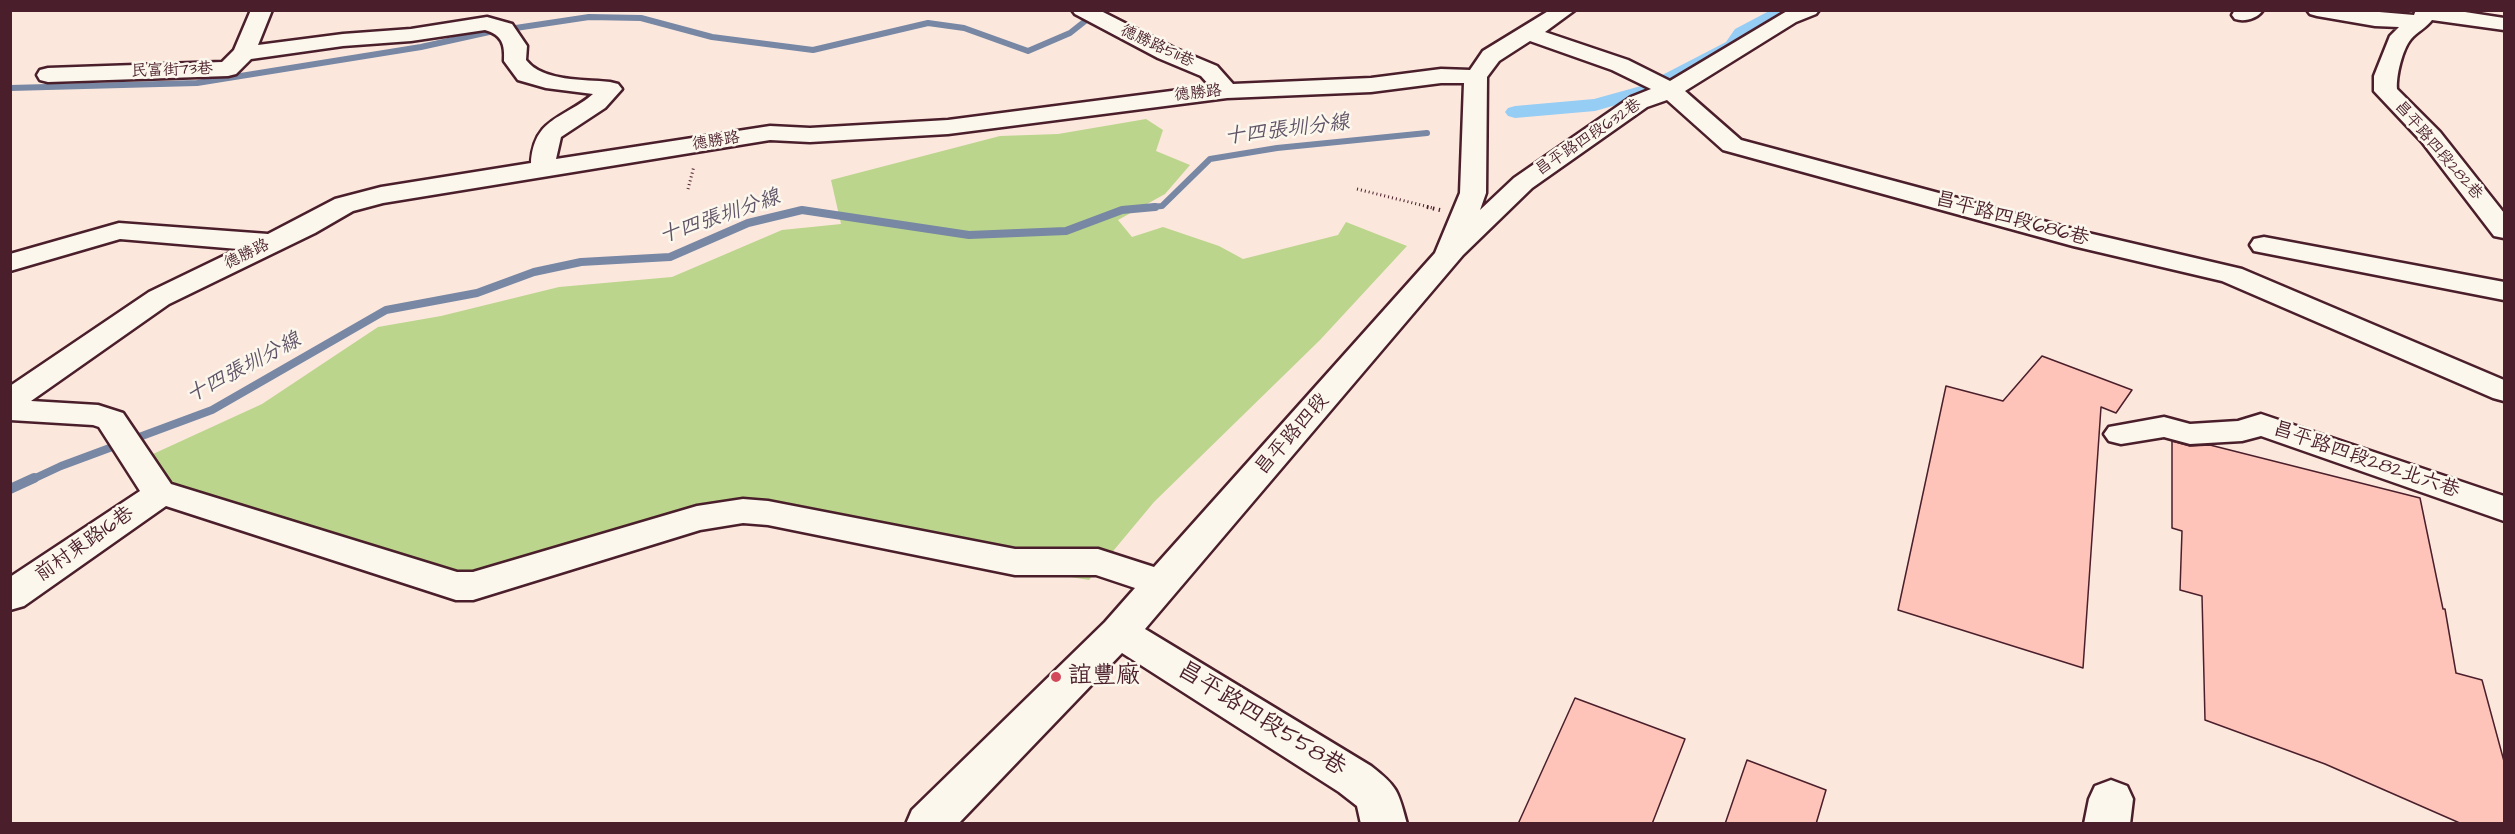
<!DOCTYPE html>
<meta charset="utf-8">
<style>
body{margin:0}
#map{position:relative;width:2515px;height:834px;overflow:hidden;background:#fce7dd;font-family:"Architects Daughter",sans-serif}
canvas{display:block}
.frame{position:absolute;inset:0;border:12px solid #4a1f2b;pointer-events:none}
</style>
<div id="map">
<canvas width="2515" height="834"></canvas>
<div class="frame"></div>
</div>
<script>
const c = document.querySelector('canvas').getContext('2d');
c.lineJoin = 'round';
function fillPath(path, color) { c.fillStyle = color; c.fill(path, 'evenodd'); }
function strokePath(path, color, width, dash) { c.strokeStyle = color; c.lineWidth = width; c.lineCap = dash ? 'butt' : 'round'; c.setLineDash(dash || []); c.stroke(path); }
function drawText(font, color, halo, rows, align = 'center') {
  c.font = font + ' "Architects Daughter","LXGW WenKai TC",sans-serif'; c.lineWidth = 5; c.setLineDash([]); c.textBaseline = 'middle'; c.strokeStyle = halo; c.fillStyle = color; for (const [text, x, y, turn = 0] of rows) {
    c.save(); c.translate(x, y); c.rotate((+turn || 0) * Math.PI / 180); c.textAlign = isNaN(turn) ? turn : align; if (halo) c.strokeText(text, 0, 0); c.fillText(text, 0, 0); c.restore();
  }
}
const green = new Path2D(`
 M1146,119l17,11 -7,21 34,14 -25,29 -47,26 14,17 31,-10 56,19 24,13 95,-24 8,-13 61,24 -87,94 -166,162 -65,78 -77,-12 -269,-49 -261,76 -311,-105 -18,-36 109,-50 116,-77 63,-11 118,-29 113,-10 110,-47 59,-6 -10,-44 169,-44 58,-2z`);
const streamFar2 = new Path2D(`
 M10,88l187,-5 224,-36 68,-15 100,-15 52,1 71,19 101,13 115,-27 36,5 64,23 42,-18 24,-19
 M1140,208l22,-2 48,-47 67,-11 150,-15`);
const streamFar1 = new Path2D(`
 M31,480l30,-14 151,-56 174,-100 91,-17 57,-21 47,-10 89,-5 78,-34 54,-13 167,25 97,-4 56,-21 33,-3`);
const stream = new Path2D(`
 M10,489l24,-11`);
const canal = new Path2D(`
 M1771,10h23l-45,27 -9,13 -85,44 -60,17 -80,7 -7,-2 -3,-4 3,-4 7,-2 79,-7 47,-13 85,-44 9,-13z`);
const building = new Path2D(`
 M2042,356l90,34 -16,23 -15,-6 -18,261 -185,-58 48,-224 57,15z
 M2172,441l18,5 20,-1 210,53 23,111h2l11,64 26,7 23,85v59h-43l-137,-60 -120,-44 -3,-124 -22,-6 2,-59 -10,-3z
 M1575,698l110,41 -33,85h-134z
 M1747,760l79,30 -10,34h-91z`);
const pathFar1 = new Path2D(`
 M688,189l6,-23
 M1357,189l76,19`);
const path = new Path2D(`
 M1427,207l13,3`);
const minor = new Path2D(`
 M251,10h21l-14,35 85,-11 68,-5 76,-12 25,7 15,22 -1,14c17,22 58,19 84,22l8,2 4,5 -17,19 -44,29 -5,22 214,-33 40,2 138,-8 262,-34 -9,-10 -43,-18 -83,-44 -3,-4h27l75,38 43,18 16,18 138,-6 70,-9 29,1 13,-19 67,-41h25l-30,22 83,28 42,21 112,-67 7,-4h30l-3,4 -20,8 -111,69 56,49 347,93 154,36 262,111v21l-11,-3 -271,-117 -149,-35 -350,-96 -56,-50 -20,7 -115,81 -69,67 -318,374 226,137c27,21 27,25 36,58h-46l-4,-18 -18,-14 -217,-139 -164,171h-52l6,-14 193,-188 30,-34 -39,-13h-81l-247,-50 -25,-2 -43,7 -227,70h-17l-290,-94 -142,100 -14,4v-33l130,-86 -41,-64 -6,-2 -83,-5v-34l139,-94 89,-43 -118,-10 -110,32v-17l109,-31 149,11 67,-35 46,-12 150,-24c3,-46 33,-44 62,-69l-47,-6 -28,-8 -14,-19c1,-17 -2,-26 -19,-31l-74,11 -68,5 -92,13 -15,15 -8,2 -180,6 -8,-2 -3,-5 3,-5 8,-2 174,-6 12,-12zM1530,41l82,29 39,19 -20,8 -117,81 -34,32 6,-17 1,-116 12,-16zM1441,83h23l-4,110 -25,60 -281,314 -56,-18h-83l-247,-48 -25,-2 -46,7 -224,66h-16l-286,-88 -48,-71 -25,-8 -67,-4 138,-97 146,-71 38,-22 30,-8 387,-63 40,2 138,-8 279,-36 144,-6z
 M2263,10c-6,9 -19,12 -28,9l-3,-4 3,-5z
 M2307,10h49l58,5 2,-5h36l52,8v12l-72,-10c-6,8 -15,12 -21,19 -9,11 -15,37 -14,50l43,43 64,81v25l-10,-2 -72,-94 -48,-51v-15l16,-40 9,-9 -24,-1 -58,-10 -7,-2z
 M2264,237l240,45v18l-250,-49 -4,-6 4,-6z
 M2261,414l243,82v25l-243,-85 -19,5 -52,3 -26,-7 -43,7 -12,-3 -5,-7 5,-7 55,-10 26,7 48,-3z
 M2111,780l16,6 6,13 -3,25h-46l5,-25 6,-13z`);
const markers = [
 [1056,677,6,"#d1495b"]
];
const farStreetnames = [
 ["德勝路511巷",1157,47,25],
 ["民富街73巷",172,71,-2],
 ["德勝路",1198,94,-6],
 ["昌平路四段632巷",1589,138,-34],
 ["德勝路",716,142,-9],
 ["昌平路四段282巷",2438,151,49],
 ["德勝路",247,255,-26]
];
const streetNames = [
 ["昌平路四段686巷",2012,220,15],
 ["昌平路四段",1293,435,-49],
 ["昌平路四段282北六巷",2366,461,19],
 ["前村東路16巷",85,545,-35]
];
const waterNames = [
 ["十四張圳分線",1287,131,-7],
 ["十四張圳分線",720,218,-19],
 ["十四張圳分線",244,369,-28]
];
const nearPoinames = [
 ["誼豐廠",1068,677]
];
const nearStreetnames = [
 ["昌平路四段558巷",1261,720,32]
];
fillPath(green, '#bbd58c');
strokePath(streamFar2, '#7787a4', 6);
strokePath(streamFar1, '#7787a4', 8);
strokePath(stream, '#7787a4', 10);
fillPath(canal, '#95cdf4');
fillPath(building, '#fec3b9');
strokePath(building, '#4a1f2b', 1.5);
strokePath(minor, '#4a1f2b', 5);
strokePath(pathFar1, '#4a1f2b', 3, [1, 3]);
strokePath(path, '#4a1f2b', 4, [1.5, 4.5]);
fillPath(minor, '#fbf7ec');
for (const [x, y, r, color] of markers) { const dot = new Path2D(); dot.arc(x, y, r, 0, 2 * Math.PI); c.fillStyle = color; c.fill(dot); strokePath(dot, '#fbf7ec', 2); }
drawText('16px', '#4a1f2b', '#fbf7ec', farStreetnames);
drawText('20px', '#4a1f2b', '#fbf7ec', streetNames);
drawText('italic 21px', '#605367', '#fbf7ec', waterNames);
drawText('24px', '#4a1f2b', '#fbf7ec', nearPoinames, 'left');
drawText('24px', '#4a1f2b', '#fbf7ec', nearStreetnames);
</script>
